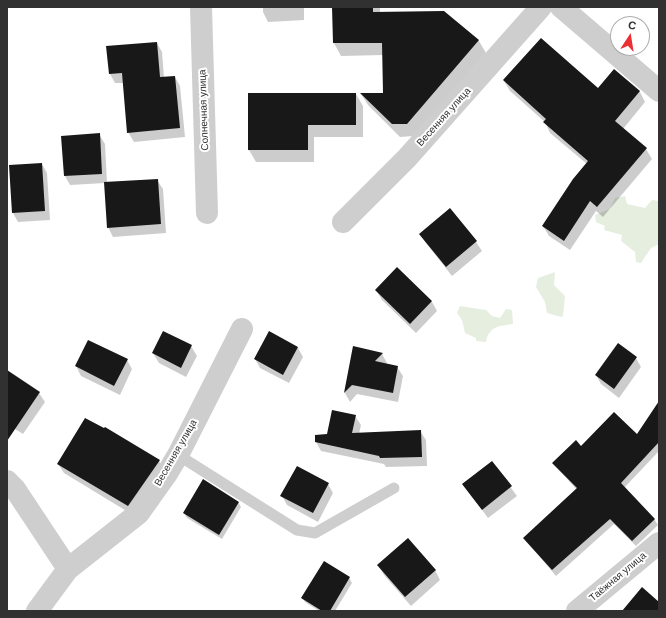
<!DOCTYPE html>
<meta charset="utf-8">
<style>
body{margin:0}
#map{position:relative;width:666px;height:618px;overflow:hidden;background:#fff;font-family:Arial,sans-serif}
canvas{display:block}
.frame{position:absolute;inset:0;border:8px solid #313131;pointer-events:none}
.north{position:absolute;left:610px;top:16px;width:40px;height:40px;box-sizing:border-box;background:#fff;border:1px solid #adadad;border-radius:50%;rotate:12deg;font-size:11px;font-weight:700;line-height:16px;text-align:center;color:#313131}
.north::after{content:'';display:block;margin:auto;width:14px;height:18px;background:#ec2f32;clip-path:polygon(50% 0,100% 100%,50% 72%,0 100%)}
</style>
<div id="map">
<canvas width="666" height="618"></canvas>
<div class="frame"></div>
<div class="north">С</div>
</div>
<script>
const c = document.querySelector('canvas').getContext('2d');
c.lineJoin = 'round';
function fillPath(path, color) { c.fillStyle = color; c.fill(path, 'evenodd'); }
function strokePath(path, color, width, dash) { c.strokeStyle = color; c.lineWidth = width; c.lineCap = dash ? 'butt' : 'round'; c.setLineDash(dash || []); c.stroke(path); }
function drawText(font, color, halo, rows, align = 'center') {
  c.font = font + ' Arial,sans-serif'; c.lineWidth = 4; c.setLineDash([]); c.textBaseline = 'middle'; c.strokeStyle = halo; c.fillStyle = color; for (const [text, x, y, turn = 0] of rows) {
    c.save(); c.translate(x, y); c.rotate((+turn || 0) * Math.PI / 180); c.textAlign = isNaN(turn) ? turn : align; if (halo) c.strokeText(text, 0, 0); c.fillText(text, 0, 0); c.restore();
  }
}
const green = new Path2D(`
 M625,196l2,8 18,4 7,-8 7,1v43l-8,4 -10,15 -5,-1 -1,-10 -14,-11 1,-6 -18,-5 1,-4 -9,-4 -1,-7 15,-6 5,-11z
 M555,272l-1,13 11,11 -2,20 -2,1 -14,-4 -2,-11 -9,-15 2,-9z
 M460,306l26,4 6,6 8,2 6,-9 6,1 1,14c-14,2 -24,2 -27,18l-10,-1v-3l-11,-5 -3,-13 -5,-7z`);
const shadow = new Path2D(`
 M263,7h41v13l-36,2 -5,-10z
 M333,7h47v6l64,-1 35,29 7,12 -72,83 -14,1 -32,-32 -7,-11h23v-39l-43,1 -7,-13z
 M157,43l5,9 2,26 11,-1 5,9 5,51 -51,5 -6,-10 -4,-49h-9l-5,-9 -3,-27z
 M614,70l26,22 5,10 -22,27 23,20 6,10 -49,58 -7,-6 -26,39 -21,-14 -6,-10 44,-62 -37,-31 -5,-11 -35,-31 -6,-10 94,9z
 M356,94l7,12v31h-49v25h-58l-7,-12z
 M99,134l6,10 2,39 50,-3 6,9 3,44 -53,4 -5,-10 -3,-44 -35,2 -5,-9z
 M42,164l5,9 3,47 -32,2 -5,-9z
 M449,210l27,32 6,9 -30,25 -26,-33 -6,-9z
 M397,269l35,33 5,9 -21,22 -34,-33 -6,-10z
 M269,333l29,15 5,9 -14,26 -29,-15 -5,-9z
 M191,346l6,10 -11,21 -27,-14 -6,-10z
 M354,348l28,6 5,9 -2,1 12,3 6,9 -5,26 -41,-8 -7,8 -5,-9z
 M636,358l5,9 -22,31 -18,-14 -5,-9z
 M127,360l5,9 -12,26 -39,-19 -5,-10z
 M9,372l30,21 6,9 -22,32 -16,-10v-49z
 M659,403v48l-35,37 30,31 4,6 -22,21 -22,-22 -58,52 -32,-38 53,-48 -24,-27 29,-15 55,-12z
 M355,416l6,9 -2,9 61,-3 6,9 1,26 -41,1 -2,-3 -63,-13 -5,-9z
 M159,461l5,9 -31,45 -69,-42 -6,-9z
 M492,462l25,34 -29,22 -25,-34z
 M328,484l5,9 -15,29 -31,-17 -5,-9z
 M238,502l3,5 -19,32 -35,-21 -3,-5z
 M324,562l25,16 3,5 -17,28h-16l-14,-9 -3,-4z
 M378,565l57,5 5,10 -29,26 -27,-31z`);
const building = new Path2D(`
 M332,7h41v5l71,-1 35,29 -72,84h-15l-32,-31h23l-1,-50h-49z
 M541,38l57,50 16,-19 26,22 -25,30 32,27 -50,59 -7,-6 -26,40 -22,-15 31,-47 15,-18 -45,-39 3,-3 -43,-39z
 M157,42l3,35 15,-1 5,52 -53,5 -5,-60 -13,1 -3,-28z
 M248,93h108v32h-48v25h-60z
 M100,133l2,41 -38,2 -3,-40z
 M42,163l3,48 -33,2 -3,-48z
 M158,179l3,45 -54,4 -3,-46z
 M450,208l27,33 -31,26 -27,-33z
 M397,267l35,34 -22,23 -35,-34z
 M163,331l29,14 -11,23 -29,-15z
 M269,331l29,16 -15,28 -29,-16z
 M88,340l40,19 -14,27 -39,-20z
 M618,343l19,14 -23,32 -19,-14z
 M353,346l30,7 -8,8 23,5 -5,27 -41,-8 -8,8z
 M7,370l33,22 -33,49z
 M659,401v41l-38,41 34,36 -23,22 -22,-22 -58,51 -29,-32 54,-50 -25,-25 24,-23 5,6 33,-34 23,22z
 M332,410l24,5 -4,18 69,-3 1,27 -42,1 -1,-2 -64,-14v-7l12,-1z
 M85,418l19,10 1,-1 55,33 -32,46 -71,-42z
 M492,461l20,25 -30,24 -20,-26z
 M297,466l32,17 -16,30 -33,-17z
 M203,479l36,23 -20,33 -36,-22z
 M408,538l28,32 -31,27 -28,-32z
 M324,561l26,16 -20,34h-8l-21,-13z
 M642,587l17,15v9h-37z`);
const service = new Path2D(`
 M178,455l119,75 18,3 79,-45`);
const minor = new Path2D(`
 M201,7l6,206
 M561,7l98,84
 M343,222l64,-64 134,-151
 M7,481l8,8 53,80
 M37,611l31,-42 71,-56 27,-38 12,-20 64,-126
 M577,611l82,-68`);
const streetNames = [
 ["Солнечная улица",204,110,-92],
 ["Весенняя улица",444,117,-48],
 ["Весенняя улица",176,453,-60],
 ["Таёжная улица",618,577,-40]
];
fillPath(green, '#e6eedf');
fillPath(shadow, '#0003');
fillPath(building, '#181818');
strokePath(service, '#cecece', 11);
strokePath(minor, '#cecece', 22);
drawText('10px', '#313131', '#fff', streetNames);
</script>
